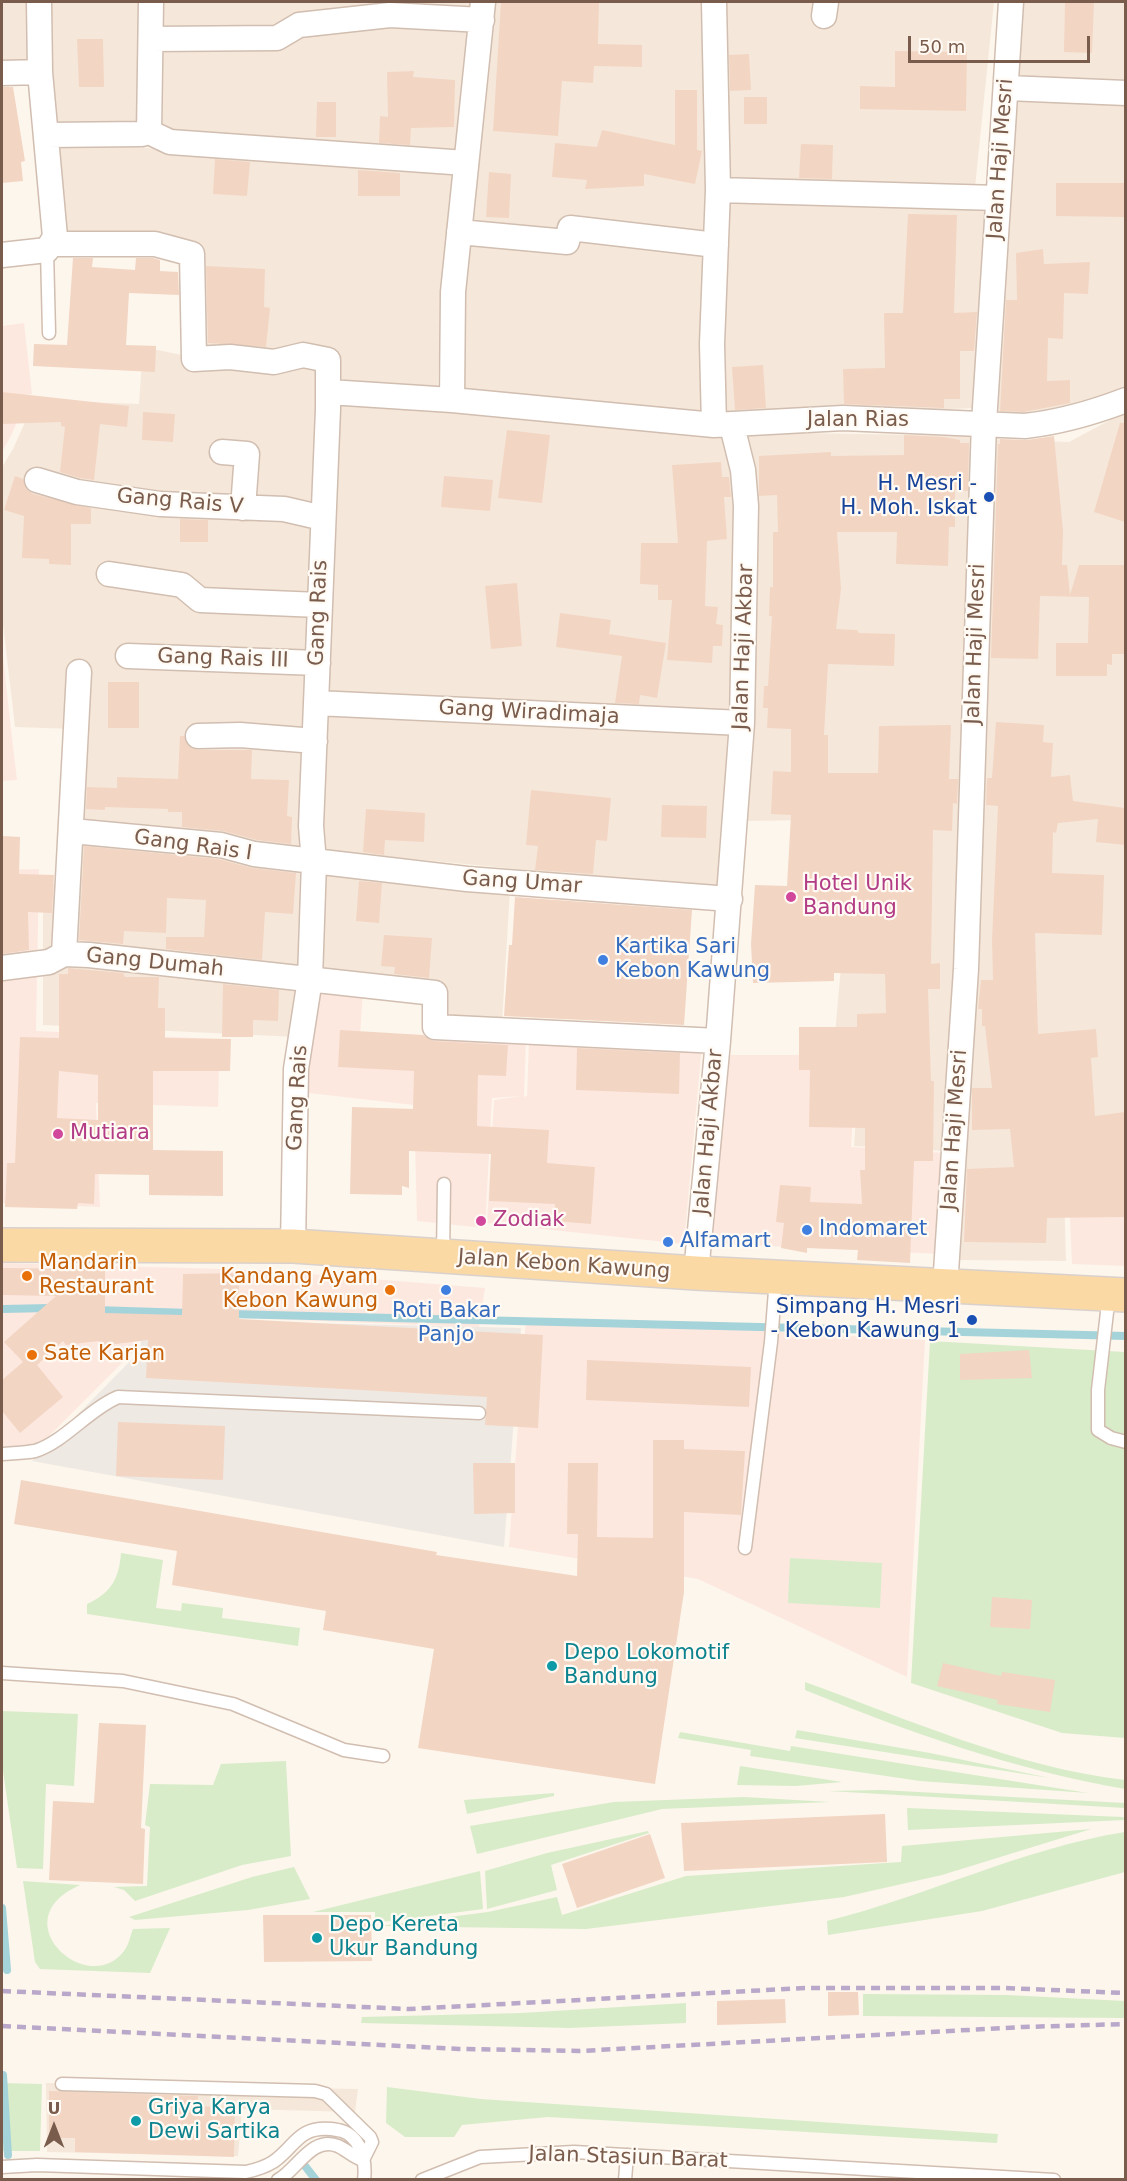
<!DOCTYPE html>
<style>
body{margin:0}
#map{position:relative;width:1127px;height:2181px;overflow:hidden;background:#fdf6ec;font-family:"DejaVu Sans",sans-serif}
canvas{display:block}
.frame{position:absolute;inset:0;border:3px solid #7a5c4d;pointer-events:none}
.north{position:absolute;left:24px;top:2097px;width:60px;height:60px;-webkit-text-stroke:4px #fffaf3;paint-order:stroke;rotate:0deg;font-size:16px;font-weight:700;line-height:24px;text-align:center;color:#7a5c4d}
.north::after{content:'';display:block;margin:auto;width:21px;height:27px;background:#7a5c4d;clip-path:polygon(50% 0,100% 100%,50% 72%,0 100%)}
.scale{position:absolute;left:908px;top:36px;width:182px;height:27px;box-sizing:border-box;border:3px solid #7a5c4d;border-top:0;padding-left:8px;font-size:18px;line-height:21px;white-space:nowrap;color:#7a5c4d;-webkit-text-stroke:4px #fffaf3;paint-order:stroke}
</style>
<div id="map">
<canvas width="1127" height="2181"></canvas>
<div class="frame"></div>
<div class="north">U</div>
<div class="scale">50 m</div>
</div>
<script>
const c = document.querySelector('canvas').getContext('2d');
c.lineJoin = 'round';
function fillPath(path, color) { c.fillStyle = color; c.fill(path, 'evenodd'); }
function strokePath(path, color, width, dash) { c.strokeStyle = color; c.lineWidth = width; c.lineCap = dash ? 'butt' : 'round'; c.setLineDash(dash || []); c.stroke(path); }
function drawText(font, color, halo, rows, align = 'center') {
  c.font = font + ' "DejaVu Sans",sans-serif'; c.lineWidth = 4.5; c.setLineDash([]); c.textBaseline = 'middle'; c.strokeStyle = halo; c.fillStyle = color; for (const [text, x, y, turn = 0] of rows) {
    c.save(); c.translate(x, y); c.rotate((+turn || 0) * Math.PI / 180); c.textAlign = isNaN(turn) ? turn : align; if (halo) c.strokeText(text, 0, 0); c.fillText(text, 0, 0); c.restore();
  }
}
const residential = new Path2D(`
 M2,2h31l1,62h-32z
 M47,2h426l-11,154 -410,-27z
 M488,2h221l-3,415 -256,-25z
 M719,2h275l-20,195 -252,-11z
 M1013,2h112v388l-79,33 -66,-1z
 M51,142l412,26 -20,124 -6,103 -111,-9 -22,326 -8,325 -253,-12v-141l24,-1 6,-154 -58,-2 -13,-111v-149l11,-18 22,-49 104,4 4,-57 39,8 15,-100 -146,-9z
 M724,196l265,9 -14,203 -256,10z
 M335,398l391,38 9,64 -1,215 -410,-17z
 M1125,412v701l-63,7 4,141 -113,-1 37,-821 79,3z
 M743,432l231,4 -28,715 -92,-5 2,-31 -22,-69 15,-171 37,-56 -139,2 7,-166z
 M324,710l409,19 -10,160 -403,-39z
 M325,870l185,20 -8,133 -61,-4 -3,-34 -120,-12z
 M46,2083l312,6 -3,23 -113,-3 -4,47 -191,-4z`);
const commercial = new Path2D(`
 M24,323l8,71 -30,4v-72z
 M25,402l-13,32 -10,18v-48z
 M2,648l9,81 6,51 -15,1z
 M39,869l-3,162 184,8 -2,68 -122,-4 4,104 -98,-4v-333z
 M363,991l-3,45 166,3 -2,58 3,-1 2,-55 173,3 -18,200 -197,-21 7,-123 27,-4 -29,2 -7,130 -68,-7 -3,-116 -114,-13 4,-100z
 M726,1055h131l-6,92 94,6 -4,101 -236,-11z
 M1125,1118v148l-53,-2 -6,-138z
 M2,1263l257,7 226,18 -6,39 -342,-13v34l-112,112 -23,1z
 M526,1318l399,22 -18,337 -209,-98 -189,-32z`);
const industrial = new Path2D(`
 M140,1319l381,9 -17,219 -472,-86 109,-111z`);
const green = new Path2D(`
 M930,1341l195,11v386l-63,-5 -151,-50z
 M121,1553l42,7 -7,48 25,3 1,-8 41,5 -1,10 78,10 -2,18 -211,-32v-10c24,-11 32,-25 34,-51z
 M790,1558l92,5 -2,45 -92,-5z
 M805,1682c102,37 213,86 320,98v9c-110,-19 -217,-57 -320,-99z
 M2,1711l76,3 -4,72 -28,-2 -3,85 -26,-1 -15,-104z
 M797,1730l133,23 120,25 -255,-40z
 M680,1732l110,19 1,-5 297,47 -168,-12 -170,-25 1,-6 -73,-12z
 M286,1761l5,95 -49,9 -107,36 -11,-11 -10,-3 33,-1 3,-59 -5,-2 5,-41 63,1 8,-21z
 M740,1766l102,16 -46,4 -59,-1z
 M881,1790l244,13v5l-297,-17z
 M554,1793v3l-87,18 -3,-14z
 M744,1797l86,5 -168,7 -185,45 -7,-28 144,-24z
 M907,1808l216,9 2,3 -217,10z
 M1091,1829l-149,46 -98,22 -258,32 -207,-3 109,-14 69,-15 5,18 124,-39 215,-14 1,-16z
 M648,1831l1,2 -98,32 6,25 -70,19 -2,-38 62,-18z
 M1125,1832v40l-143,39 -154,24 -1,-14c101,-25 196,-73 298,-89z
 M294,1867l16,32 -62,11 -113,10 -6,-3 123,-40z
 M480,1871l3,38 -108,14v-11h-62z
 M23,1881l57,4c-80,35 8,114 44,66 5,-6 6,-15 9,-22l37,-1 -20,45 -110,-4 -5,-7z
 M863,1994l144,1 118,6v17l-262,-2z
 M686,2003v20l-117,5 -208,-5 1,-6 159,-4z
 M2,2083l40,1 -2,67h-38z
 M387,2087l94,12 517,35 -1,9 -449,-26 -86,8 -8,12h-49l-19,-14z`);
const stream = new Path2D(`
 M2,1309l48,-1
 M95,1310l96,3
 M230,1314l896,22
 M2,1908l5,62
 M3,2075l5,80
 M305,2166l11,14`);
const building = new Path2D(`
 M501,2h98l-1,42 44,1v22l-48,-1 -1,17 -31,-2 -4,55 -65,-5z
 M1065,2h29l-2,51 -28,-1z
 M77,39h26l1,48h-25z
 M895,51l72,1 -1,59 -106,-2v-23l35,1z
 M749,54l2,36 -21,1 -1,-36z
 M414,71l-1,6 42,3 -1,47 -43,1 -1,17 -31,-2 1,-27 8,1 -1,-45z
 M2,87h11l12,74 -4,1 2,19 -21,2z
 M675,90h22v60l5,1 -7,33 -51,-10v12l-59,3 2,-9 -35,-3 3,-34 42,4 5,-17 73,15z
 M744,97h23v27h-23z
 M317,102h19v35h-20z
 M801,144l32,1 -1,34 -33,-1z
 M215,159l35,3 -3,34 -34,-2z
 M358,170l42,3v23h-42z
 M489,172l22,2 -2,44 -23,-1z
 M1056,183h69v34l-69,-1z
 M908,214l49,1 -3,98 23,-1 -3,39h-14v48h-16v9l-100,-4 -1,-35 42,-1 -1,-55h19z
 M1043,249l1,15 46,-2 -2,32 -24,-1 -1,46 -15,-1 -1,43 23,-1v23l-46,9 -24,-1 6,-111h11l-1,-47z
 M73,258h20l-1,9 43,3 1,-12h17l7,2v11l18,1 1,23 -50,-2 -3,52 30,1 -1,26 -122,-6 1,-22 33,1z
 M206,266l59,3 -1,38 6,1 -4,39 -58,-4z
 M763,365l3,43 -31,2 -3,-43z
 M2,392l127,14 -2,21 -27,-3 -6,56 -14,-2 -20,-6 5,-45 -4,-1v-4l-59,2z
 M143,412l32,2 -2,28 -31,-2z
 M1120,423h5v99l-31,-10z
 M507,430l43,5 -8,68 -44,-5z
 M904,435l40,2 16,3v3h9l-1,48 -13,-1v37h-6l-1,39 -52,-2 1,-32h-60l4,57 -5,40 21,1 2,3 36,1 -1,32 -66,-2 -4,71h4v38h50l1,-47 72,-1 -2,54h9l-1,25 -4,-1 -1,28 -19,-1 -2,134 9,-1v26h-12l3,92h3l-1,80h-19l-4,102 -53,-3 1,-10 -51,-2v5l-26,-5 3,-25 -8,-1 4,-37 31,2 -1,15 52,2 -2,-34h5v-42l-56,-1 1,-57h-11v-43h58v-13l29,-1 -1,-39 -51,-1v8l-81,2 -2,-39 4,-59 32,1 4,-71 -20,-1 2,-43 18,1v-43l-24,-1 1,-20h-5l1,-22h4l4,-70h-3l1,-29h3v-55h5l-1,-37 -18,1v-40l72,-4v4l73,-1z
 M1054,436l9,95 -1,34h5l3,30 9,-30h46v89h-13v11l-5,-1v12h-51v-33h32l1,-46 -49,-1 -2,63 -47,-1 7,-214h2v-5l27,1z
 M721,462l1,15h7l2,20h-7l3,42 -20,2 -2,65 13,1 -2,17 7,1 -1,21h-9l-1,17 -45,-3 5,-60h-14v-15l-18,-1 1,-41h37l-6,-78z
 M15,476l8,3 3,10 7,5 58,14v16h-20v41l-22,-1v-5l-27,-1 2,-42 -20,-6z
 M444,476l49,4 -3,31 -49,-4z
 M180,519l28,1v22h-28z
 M517,583l5,63 -31,3 -6,-63z
 M560,613l51,7 -2,14 57,9 -9,55 -17,-3 -1,9 -24,-1 7,-47 -66,-9z
 M108,682h31v46h-31z
 M996,722l48,3 -1,17 10,1 -2,34 19,-2 3,26 52,7v37l-29,-3 2,-23 -40,4 -2,10 -3,-1 -1,41 52,2 -2,60 -67,-2 3,101 58,-5 2,28 -7,1 4,58 30,-4v105l-78,1 -1,25 -82,-1 3,-73 47,-2 -4,-38 -38,1v-42h20l-7,-62h-3v-17h-4l3,-29h12l-1,-40 6,-134 -12,-1 1,-27h5z
 M180,736h4l7,12 7,2h54l-1,29 38,1 -2,36 5,1 -1,27 -34,-4 -34,-9 -41,-4v-15h-14v-3l-63,-2v3l-19,-1 1,-22 30,1v-11l61,2z
 M531,790l80,8 -4,43 -11,-1 -3,34 -58,-4 3,-24 -12,-1z
 M662,805l45,1 -1,32 -45,-1z
 M366,809l59,4 -1,29 -39,-2 -1,15 -21,-3z
 M2,836l18,1 -1,37 35,1 -2,38 -24,-1 1,38 -27,4z
 M84,846l134,13 34,9 44,5 -3,41 -28,-2 -3,48 -96,-11v-12h38l2,-37 -39,-2 -1,35 -42,-2 -1,13 -44,-4z
 M359,881l23,2 -3,40 -23,-2z
 M515,897l177,13 -8,115 -180,-9 5,-71h3z
 M384,935l48,3 -3,40 -35,-4 1,-7 -14,-1z
 M68,968l55,5 2,4h34l-1,31h7v30l66,1 -1,32h-77v79l70,1v45l-74,-1v-20l-54,-1 -1,30 -16,-1 -1,6 -72,-2 2,-44h8l5,-126 39,1v-64h9zM59,1071l39,4v45l-41,-2z
 M223,984l56,6 -1,31 -25,-1v17h-31z
 M340,1030l83,5 11,6 74,4 -2,31 -28,-1 -1,51 72,4 -2,33 48,4 -4,57 -37,-3 1,-17 -66,-3 2,-47 -82,-3v37l-7,-2v9l-52,-1 2,-87 61,2 1,-38 -76,-4z
 M577,1048l103,5 -1,41 -103,-4z
 M2,1268l103,1v44l77,2 1,-41 56,-1v46l304,16 -5,93 -53,-3 2,-28 -341,-19 2,-38 -48,6 -1,-5 -33,4 -3,-4 -26,24 26,32 -43,36 -18,-22v-31l21,-18 -19,-20 52,-46 -54,-1z
 M1029,1350l3,28 -72,2v-26z
 M587,1360l164,7 -2,40 -163,-7z
 M118,1422l107,4 -2,54 -107,-4z
 M653,1440h31v9l61,2 -4,64 -57,-3v80l-29,192 -237,-36 16,-99 -111,-19 3,-19 -154,-26 5,-34 -163,-27 7,-44 416,72 -1,3 141,21 1,-42h-11l1,-71h30l-1,74 56,1z
 M473,1463h42v50l-41,1z
 M992,1597l40,3 -2,29 -40,-2z
 M943,1663l58,13 1,-4 53,8 -5,32 -53,-8 1,-4 -61,-14z
 M99,1723l47,2 -5,103 4,1 -2,55 -94,-4 4,-79 41,2z
 M885,1814l2,48 -203,9 -3,-48z
 M650,1834l15,44 -88,30 -15,-44z
 M263,1915h108l1,46 -108,1z
 M828,1992h30l1,23 -31,1z
 M785,1999l1,24 -69,2v-24z
 M49,2091l149,5v10l37,2 -1,49 -159,-5v-14h-26z`);
const service = new Path2D(`
 M47,250l2,83
 M443,1256l1,-72
 M1109,1295l-11,95v40l13,8 15,4
 M2,1454c10,-1 22,-1 33,-3 29,-9 53,-41 83,-54l361,16
 M745,1548l26,-206 5,-64
 M2,1673l121,8 110,23 111,46 39,6
 M62,2084l253,7 11,3 44,43 2,5 -9,18
 M2,2167l35,-2 209,7c9,-2 19,-5 27,-10 22,-15 25,-36 58,-33 8,1 15,2 21,8 11,10 14,28 12,43
 M278,2180c19,-10 34,-45 60,-34 9,4 15,11 25,14
 M422,2180l58,-23 94,-5 480,28
 M625,2180l2,-25`);
const minor = new Path2D(`
 M824,16l2,-14
 M151,39l126,-1 22,-13 91,-10 92,5
 M2,73l38,-1
 M1007,88l119,5
 M149,132l21,10 296,21
 M46,135l96,-1 7,-2 2,-130
 M718,190l280,8
 M459,232l108,10 3,-14 146,17
 M53,244h102l37,10 2,105 36,-2 44,5 29,-7 25,5v49l-17,417 3,36 -4,117 -14,90 -3,177
 M2,255l45,-5 8,-13 -15,-165 -1,-70
 M329,392l123,8 262,25 129,-7 182,8c36,-4 67,-13 101,-26
 M452,400l1,-108 30,-290
 M714,425l-2,-81 6,-154 -4,-188
 M222,452l25,2 -4,54
 M37,480l40,12 83,12 124,5 39,9
 M109,574l73,11 18,15 119,5
 M128,656l190,7
 M316,703l426,20
 M198,736l42,-1 75,6
 M72,831l149,14 33,9 213,25 263,20
 M64,954l15,-282
 M2,968l47,-6 15,-8 25,1 346,38v34l283,14
 M696,1273l22,-232 24,-318 4,-217 -3,-36 -11,-44
 M945,1287l21,-318 18,-546 27,-421`);
const primary = new Path2D(`
 M2,1245l291,1 403,27 430,22`);
const rail = new Path2D(`
 M2,1991l407,18 396,-21h199l122,5
 M2,2026l457,23 121,2 443,-24 103,-3`);
const markers = [
 [989,497,6,"#1a4fb4"],
 [791,897,6,"#d1479c"],
 [603,960,6,"#3f7fe0"],
 [58,1134,6,"#d1479c"],
 [481,1221,6,"#d1479c"],
 [807,1230,6,"#3f7fe0"],
 [668,1242,6,"#3f7fe0"],
 [27,1276,6,"#e8710a"],
 [390,1290,6,"#e8710a"],
 [446,1290,6,"#3f7fe0"],
 [972,1320,6,"#1a4fb4"],
 [32,1355,6,"#e8710a"],
 [552,1666,6,"#0f9aa8"],
 [317,1938,6,"#0f9aa8"],
 [136,2121,6,"#0f9aa8"]
];
const streetNames = [
 ["Jalan Haji Mesri",1001,159,-86],
 ["Jalan Rias",858,421],
 ["Gang Rais V",180,502,5],
 ["Gang Rais",319,613,-88],
 ["Jalan Haji Mesri",976,644,-88],
 ["Jalan Haji Akbar",744,647,-88],
 ["Gang Rais III",223,659,2],
 ["Gang Wiradimaja",529,713,3],
 ["Gang Rais I",193,846,8],
 ["Gang Umar",522,883,4],
 ["Gang Dumah",155,963,6],
 ["Gang Rais",298,1098,-87],
 ["Jalan Haji Mesri",955,1130,-86],
 ["Jalan Haji Akbar",709,1132,-85],
 ["Jalan Kebon Kawung",564,1265,4],
 ["Jalan Stasiun Barat",628,2158,2]
];
const transitNames = [
 ["H. Mesri -",977,485],
 ["H. Moh. Iskat",977,509],
 ["Simpang H. Mesri",960,1308],
 ["- Kebon Kawung 1",960,1332]
];
const hotelNames = [
 ["Hotel Unik",803,885],
 ["Bandung",803,909],
 ["Mutiara",70,1134],
 ["Zodiak",493,1221]
];
const shopNames = [
 ["Kartika Sari",615,948],
 ["Kebon Kawung",615,972],
 ["Indomaret",819,1230],
 ["Alfamart",680,1242],
 ["Roti Bakar",446,1312,"center"],
 ["Panjo",446,1336,"center"]
];
const foodNames = [
 ["Mandarin",39,1264],
 ["Restaurant",39,1288],
 ["Kandang Ayam",378,1278,"right"],
 ["Kebon Kawung",378,1302,"right"],
 ["Sate Karjan",44,1355]
];
const cultureNames = [
 ["Depo Lokomotif",564,1654],
 ["Bandung",564,1678],
 ["Depo Kereta",329,1926],
 ["Ukur Bandung",329,1950],
 ["Griya Karya",148,2109],
 ["Dewi Sartika",148,2133]
];
fillPath(residential, '#f5e8da');
fillPath(commercial, '#fde8e0');
fillPath(industrial, '#efe9e4');
fillPath(green, '#d8ecc9');
strokePath(stream, '#a5d3da', 8);
fillPath(building, '#f3d5c3');
strokePath(service, '#d1beb0', 15);
strokePath(minor, '#d1beb0', 27);
strokePath(primary, '#dad1cd', 36);
strokePath(service, '#fff', 12);
strokePath(minor, '#fff', 24);
strokePath(primary, '#fbd9a5', 33);
strokePath(rail, '#b9a8c9', 4.5, [9, 6]);
for (const [x, y, r, color] of markers) { const dot = new Path2D(); dot.arc(x, y, r, 0, 2 * Math.PI); c.fillStyle = color; c.fill(dot); strokePath(dot, '#fffaf3', 2); }
drawText('21px', '#7a5c4d', '#fffaf3', streetNames);
drawText('21px', '#164399', '#fffaf3', transitNames, 'right');
drawText('21px', '#b23c85', '#fffaf3', hotelNames, 'left');
drawText('21px', '#366cbe', '#fffaf3', shopNames, 'left');
drawText('21px', '#c56008', '#fffaf3', foodNames, 'left');
drawText('21px', '#0d838f', '#fffaf3', cultureNames, 'left');
</script>
